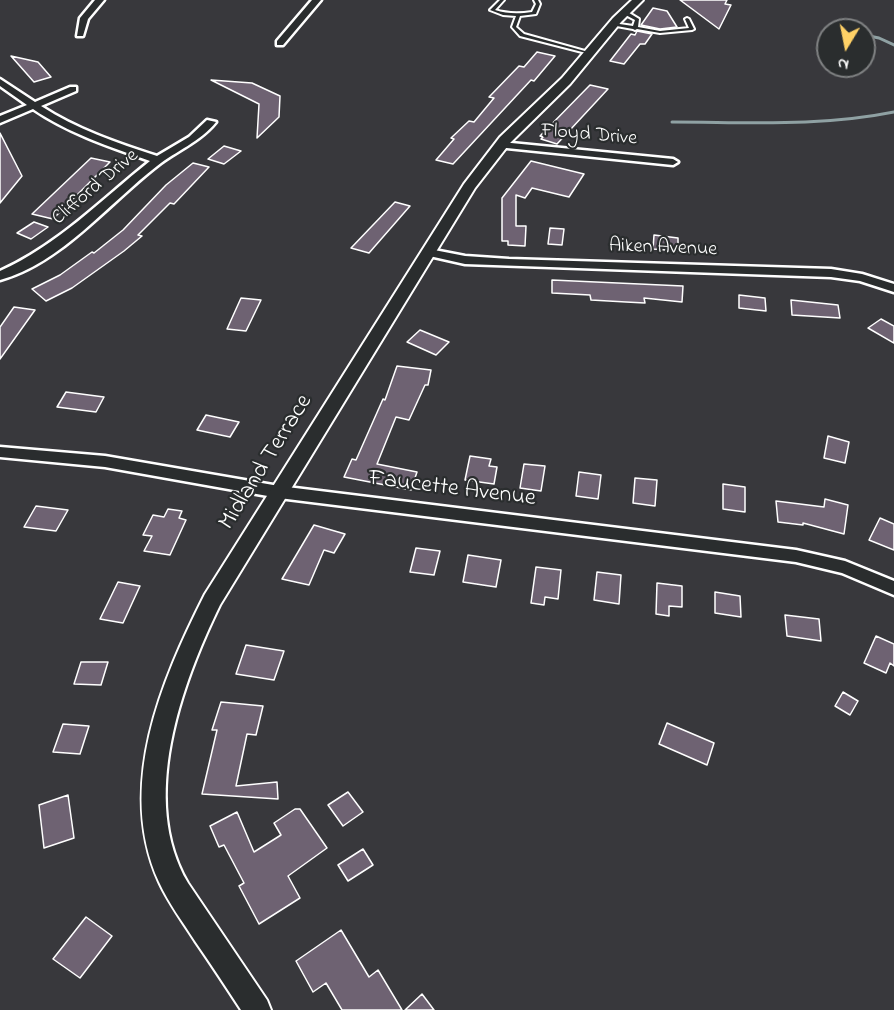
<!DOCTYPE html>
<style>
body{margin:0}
#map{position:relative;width:894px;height:1010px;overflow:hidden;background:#38383c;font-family:"Indie Flower",sans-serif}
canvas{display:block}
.north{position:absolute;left:816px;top:18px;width:60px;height:60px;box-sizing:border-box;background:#2a2d2e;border:2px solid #7f8182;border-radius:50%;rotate:190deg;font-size:16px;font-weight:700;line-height:24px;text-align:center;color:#fff}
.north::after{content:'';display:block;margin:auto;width:21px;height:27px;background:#ffd166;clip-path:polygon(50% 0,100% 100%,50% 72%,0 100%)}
</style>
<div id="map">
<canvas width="894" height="1010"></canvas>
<div class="north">N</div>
</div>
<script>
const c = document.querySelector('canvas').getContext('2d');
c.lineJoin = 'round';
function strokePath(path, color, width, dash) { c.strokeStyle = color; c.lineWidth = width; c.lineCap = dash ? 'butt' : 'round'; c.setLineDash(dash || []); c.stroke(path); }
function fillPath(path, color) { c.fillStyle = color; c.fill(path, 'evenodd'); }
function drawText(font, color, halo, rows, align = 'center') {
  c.font = font + ' "Indie Flower",sans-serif'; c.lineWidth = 4.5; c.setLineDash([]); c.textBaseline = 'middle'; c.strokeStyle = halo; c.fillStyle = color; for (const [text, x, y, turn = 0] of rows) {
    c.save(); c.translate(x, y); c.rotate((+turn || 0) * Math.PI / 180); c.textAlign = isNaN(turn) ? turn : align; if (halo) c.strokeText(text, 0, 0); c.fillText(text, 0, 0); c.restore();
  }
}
const stream = new Path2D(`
 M847,23l6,7
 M864,35l15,3 15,7
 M672,122c75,0 148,5 222,-10`);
const building = new Path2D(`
 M680,0h47l-2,4 6,1 -12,24z
 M653,8l14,3 10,16 -17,2 -19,-4z
 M637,31l15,3 -7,10h-5l-16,20 -14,-3 21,-27 4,1z
 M537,52l18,4 -21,25 -3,-1 -78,84 -17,-4 18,-21 -3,-1 18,-17 5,1 20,-24 -5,-1 30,-31 5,1z
 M11,56l27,6 13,15 -17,5z
 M211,80l41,3 28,13 -1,21 -22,21 2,-34z
 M590,85l18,4 -51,55 -16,-5 2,-2 -3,-1z
 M0,133l22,43 -22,27z
 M224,146l17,5 -17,13 -16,-5z
 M91,158l19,4 -57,57 -21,-5z
 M531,161l53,13 -15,23 -37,-9 -7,10 -9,-3v31h10l-1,20 -17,-1v-4h-6v-43z
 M193,163l16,4 -35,37 -4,-1 -32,32 4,1 -18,15 -52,37 -26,13 -14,-12 28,-14 32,-23 2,1 29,-23 43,-45z
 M395,202l15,4 -41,47 -18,-5z
 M34,222l14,5 -17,12 -14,-6z
 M550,228l14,1 -2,16 -14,-1z
 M654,235l24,3v13l-25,-2z
 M552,280l131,6 -1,16 -38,-4 1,5 -19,-1 -35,-2 -1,-5 -38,-2z
 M739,295l26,3 1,13 -27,-3z
 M241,298l20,2 -15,31 -19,-2z
 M791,300l47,5 2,13 -48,-3z
 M14,307l21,3 -35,49v-32z
 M881,319l13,7v17l-26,-15z
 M420,330l29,12 -13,13 -29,-13z
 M397,366l34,4 -3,15h-3l-16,35 -13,-3 -19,47 40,8 -6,18 -67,-13 8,-18 4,1 27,-61 2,1z
 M66,392l38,5 -8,15 -39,-5z
 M206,415l33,7 -9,15 -33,-7z
 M828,436l21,6 -4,21 -21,-5z
 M470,456l21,3 -2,7 8,1 -3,17 -29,-4z
 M524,464l21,2 -4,25 -21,-3z
 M579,472l22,3 -3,24 -22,-3z
 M635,478l22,2 -2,26 -22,-3z
 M723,484l22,3v25l-22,-3z
 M825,499l23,6 -4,29 -41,-11v2l-25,-3 -2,-21 48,6z
 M36,506l32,4 -12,21 -32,-4z
 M168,509l14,2 -3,7 7,2 -16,35 -26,-4 8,-15 -9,-1 10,-20 11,2z
 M880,518l14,6v26l-25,-10z
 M314,525l31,9 -11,19 -10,-3 -15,35 -27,-6z
 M416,548l24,3 -6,24 -24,-3z
 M468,555l33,5 -5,27 -33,-5z
 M536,567l25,3 -3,29 -13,-2 -1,8 -13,-2z
 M597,572l24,3 -2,29 -25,-4z
 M118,582l22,4 -17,37 -23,-4z
 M657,583l25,3v21l-13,-1v10l-13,-2z
 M715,592l25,4 1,21 -26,-4z
 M785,615l34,4 2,22 -34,-5z
 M876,636l18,8v22l-4,-3 -4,10 -22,-10z
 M246,645l38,6 -10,29 -38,-6z
 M81,662h27l-7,23 -27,-1z
 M843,692l15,9 -8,14 -15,-9z
 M221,702l42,4 -7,29 -9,-1 -11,52 41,-4 1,17 -76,-5 15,-64h-5z
 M667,723l47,20 -7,22 -48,-21z
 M63,724l26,2 -9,28 -27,-2z
 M348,792l15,20 -20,14 -15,-21z
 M68,795l6,43 -30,10 -5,-43z
 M295,809h5l27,39 -39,28 12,22 -41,26 -20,-38 5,-3 -20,-38 -5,2 -9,-21 27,-14 17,40 27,-17 -7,-12z
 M363,849l10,16 -25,16 -10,-16z
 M86,917l26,19 -32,42 -27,-19z
 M341,930l28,47 9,-7 24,40h-60l-16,-27 -13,9 -17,-31z
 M422,994l12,16h-29z`);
const service = new Path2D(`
 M500,0h4l-9,10c12,4 24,4 37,2l4,-8 -2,-4h4l2,4 -4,10 -16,2 -4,11 8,7 68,19 -2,1 -70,-18 -8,-9 4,-11 -13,-1 -13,-5z
 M622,11h4l13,8 -1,8 22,4 29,-3 -4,-9 2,-1 2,1 5,10 -2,1 -32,3 -23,-4 -2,1 -2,-1 -22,-4v-2h2l20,3 2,-6 -13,-7z`);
const minor = new Path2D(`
 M95,0h9l-16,19 -5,17h-6l3,-18z
 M312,0h9l-38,45h-6v-4z
 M0,79l35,23 35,-15h6v4l-35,15c35,23 76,37 116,50l32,-19 18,-17 9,2c-16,20 -40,29 -59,44 -48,37 -97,98 -157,114v-9c58,-26 101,-71 150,-110 -40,-14 -82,-28 -117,-52l-33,14v-7l27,-11 -27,-19z
 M501,142l172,17 5,3 -5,3 -176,-18 -1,-2z
 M429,249l36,7 44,3 322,10 31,5 32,10v8l-34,-11 -29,-4 -366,-13 -40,-9v-4z
 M0,447l105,9 174,30 517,64 49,11 49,20v14l-52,-22 -46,-11 -517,-64 -174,-31 -105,-10z`);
const tertiary = new Path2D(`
 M632,0h11l-22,22 -51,62 -60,59 -35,45 -255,417c-39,80 -81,195 -32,278l79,117 4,10h-30c-15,-23 -30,-46 -46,-69 -12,-19 -26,-37 -36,-59 -43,-95 2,-201 46,-288l259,-410 36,-47 62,-59 51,-60z`);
const farStreetnames = [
 ["Floyd Drive",589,136,5],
 ["Clifford Drive",96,188,-40],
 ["Aiken Avenue",663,249,2]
];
const streetNames = [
 ["Midland Terrace",267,463,-58],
 ["Faucette Avenue",452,490,7]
];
strokePath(stream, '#8fa1a3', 3);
fillPath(building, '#6e6272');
strokePath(building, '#fff', 1.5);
strokePath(service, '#fff', 4);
strokePath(minor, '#fff', 5);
strokePath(tertiary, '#fff', 4);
fillPath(service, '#2a2d2e');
fillPath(minor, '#2a2d2e');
fillPath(tertiary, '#2a2d2e');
drawText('20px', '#fff', '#2a2d2e', farStreetnames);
drawText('24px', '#fff', '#2a2d2e', streetNames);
</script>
